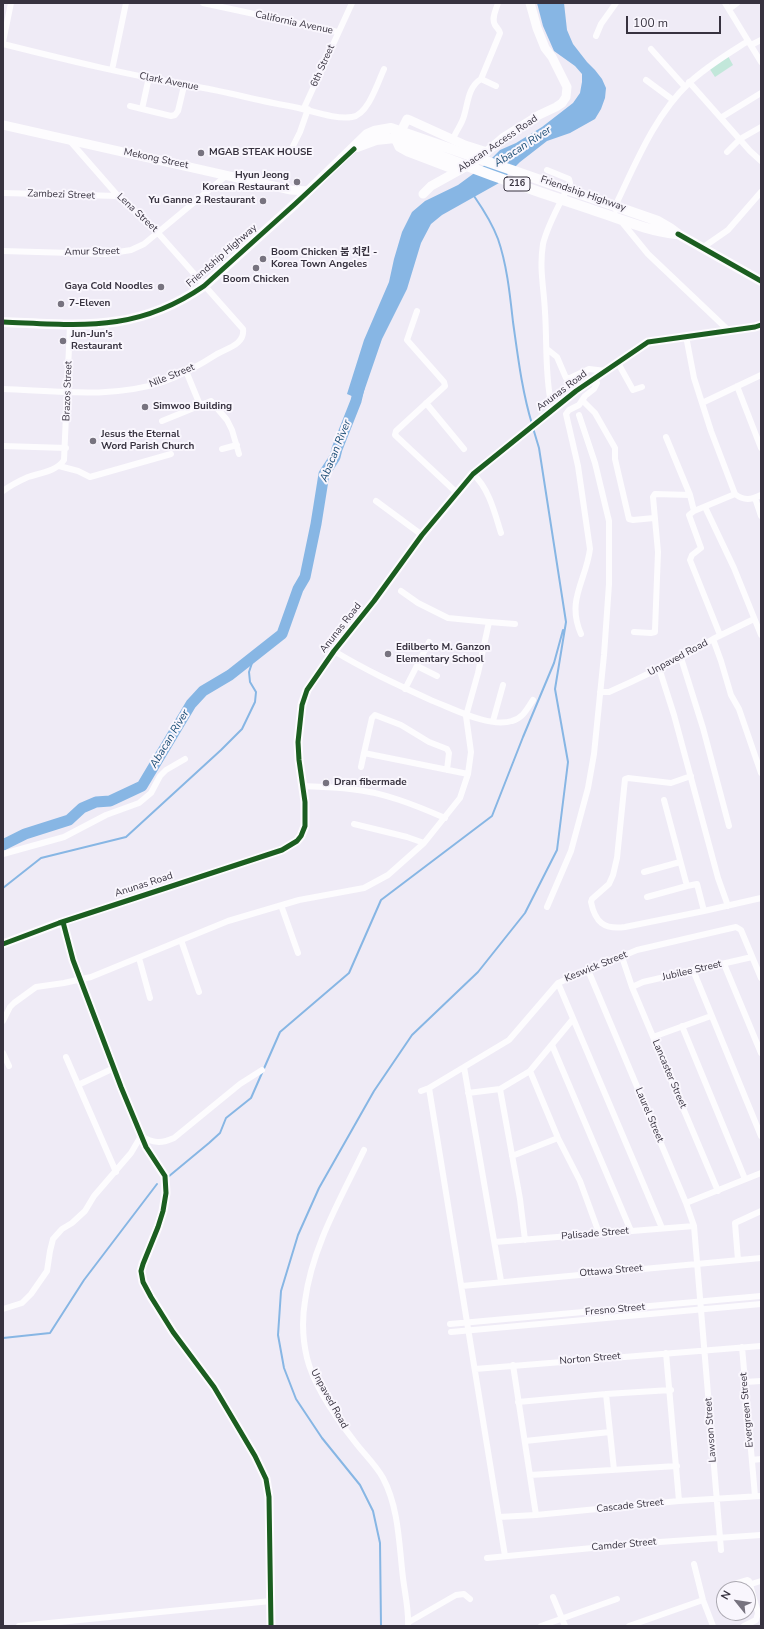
<!DOCTYPE html>
<meta charset="utf-8">
<style>
body{margin:0}
#map{position:relative;width:764px;height:1629px;overflow:hidden;background:#efebf6;font-family:"Nunito Sans",sans-serif}
canvas{display:block}
.frame{position:absolute;inset:0;border:4px solid #37323f;pointer-events:none}
.north{position:absolute;left:716px;top:1581px;width:40px;height:40px;box-sizing:border-box;background:#f9f6fd;border:1px solid #aba8b1;border-radius:50%;rotate:300deg;font-size:11px;font-weight:700;line-height:16px;text-align:center;color:#37323f}
.north::after{content:'';display:block;margin:auto;width:14px;height:18px;background:#77737f;clip-path:polygon(50% 0,100% 100%,50% 72%,0 100%)}
.scale{position:absolute;left:626px;top:16px;width:95px;height:18px;box-sizing:border-box;border:2px solid #37323f;border-top:0;padding-left:5px;font-size:12px;line-height:14px;white-space:nowrap;color:#37323f;-webkit-text-stroke:3px #f9f6fd;paint-order:stroke}
</style>
<div id="map">
<canvas width="764" height="1629"></canvas>
<div class="frame"></div>
<div class="north">N</div>
<div class="scale">100 m</div>
</div>
<script>
const c = document.querySelector('canvas').getContext('2d');
c.lineJoin = 'round';
function fillPath(path, color) { c.fillStyle = color; c.fill(path, 'evenodd'); }
function strokePath(path, color, width, dash) { c.strokeStyle = color; c.lineWidth = width; c.lineCap = dash ? 'butt' : 'round'; c.setLineDash(dash || []); c.stroke(path); }
function drawText(font, color, halo, rows, align = 'center') {
  c.font = font + ' "Nunito Sans","Noto Sans KR",sans-serif'; c.lineWidth = 4; c.setLineDash([]); c.textBaseline = 'middle'; c.strokeStyle = halo; c.fillStyle = color; for (const [text, x, y, turn = 0] of rows) {
    c.save(); c.translate(x, y); c.rotate((+turn || 0) * Math.PI / 180); c.textAlign = isNaN(turn) ? turn : align; if (halo) c.strokeText(text, 0, 0); c.fillText(text, 0, 0); c.restore();
  }
}
const green = new Path2D(`
 M728,56l5,9 -18,12 -6,-9z`);
const water = new Path2D(`
 M537,3h27l3,27 6,14 14,18 8,8 7,9 4,9 -1,10 -4,11 -6,10 -25,14 -23,8 -27,21 -21,21 -57,32 -11,9 -10,19 -14,46 -25,50 -21,61 -14,-6 17,-54 25,-58 5,-23 8,-27 10,-20 13,-11 33,-16 15,-11 13,-10 14,-14 16,-7 26,-16 31,-24 7,-10 2,-11v-8l-7,-8 -21,-15 -11,-25z`);
const stream = new Path2D(`
 M474,196c9,13 18,27 24,43 9,26 12,56 15,83 5,35 9,69 19,102
 M3,888l38,-30 85,-21 95,-87 21,-21 13,-27 1,-10 -6,-10 -1,-10 5,-15
 M168,1177l41,-34 11,-10 6,-15 25,-20 29,-66 69,-59 32,-73 111,-84 31,-79 31,-74 9,-33
 M3,1338l47,-5 34,-53 73,-96
 M381,1626l-1,-83 -7,-32 -13,-26 -38,-47 -26,-39 -12,-31 -6,-33 3,-44 17,-56 21,-47 55,-97 38,-56 66,-63 47,-59 32,-63 11,-88 -13,-73 11,-67 -27,-174 -6,-20`);
const river = new Path2D(`
 M3,845l22,-11 44,-14 13,-12 14,-6 14,-1 32,-15 49,-82 12,-13 27,-16 52,-41 16,-45 7,-12 11,-53 8,-50 11,-17 2,-8 19,-48 4,-17`);
const street = new Path2D(`
 M203,3l135,29
 M725,3l36,59
 M729,9l8,-6
 M596,36l5,-12 15,-21
 M3,42l8,-39
 M3,44c64,16 129,32 195,43 30,5 61,14 91,19 19,3 45,14 63,11 16,-2 26,-35 32,-48
 M751,45l10,-5
 M651,49l34,38
 M112,70l14,-67
 M481,79l19,-46c-1,-4 -3,-5 -5,-8 -4,-7 1,-15 3,-22
 M646,80l27,20
 M689,82l61,69 11,10
 M130,106l41,10 4,-1 3,-4 6,-25
 M304,108l48,-105
 M142,109l7,-32
 M722,117l39,-24
 M453,139c3,-8 9,-15 11,-23 4,-13 4,-29 17,-37l15,7
 M292,148l8,-16 8,-23
 M727,152l13,-13 21,-12
 M547,170l22,9 1,4c-9,19 -22,40 -27,61 -4,25 1,44 2,68 2,28 0,57 5,85
 M3,193l115,3
 M616,210l2,-10c19,-40 38,-86 71,-117 18,-17 39,-29 59,-42
 M621,221l27,33 80,76
 M702,248l26,-18 33,-38
 M3,251l103,3 25,-4 13,-6 83,-69
 M417,311l-10,29 37,42 1,4 -49,45 -1,4 62,58
 M686,336l8,42 17,53 24,63c9,7 16,6 26,1
 M547,349l10,8 9,21h4l19,-9 17,2
 M618,363l15,27 9,-3
 M186,371l14,34
 M737,386l24,62
 M3,389c53,2 108,10 160,-7 19,-7 37,-17 54,-28 11,-6 28,-10 26,-25l-85,-96 -40,-37 -48,-55
 M582,400l13,13 20,35v11l14,60 4,1 21,-2
 M426,403l38,46
 M702,403l59,-28
 M162,421l49,-20 16,19 5,10 7,24
 M666,437l24,58 4,16
 M3,446l63,2
 M222,449l15,-4
 M59,466l19,5 12,6 81,-23
 M473,474c16,14 22,40 28,59
 M3,491c8,-6 16,-10 25,-14 12,-4 29,-6 36,-17l6,-135
 M755,498l6,18
 M376,501l46,34
 M705,507l29,61 27,67
 M401,591l17,12 30,15 41,4
 M634,632l17,1 4,-1v-2l3,-78 -5,-55 2,-3 35,1
 M581,634c-15,-34 5,-53 9,-85l-12,-83 -12,-52 3,-4 10,-5 6,-9 9,-7 3,-6 -2,-5
 M720,635l-30,-75 2,-5 9,-7 -12,-33 5,-4 41,-17
 M713,639l8,22 10,34 8,14 22,64
 M334,651c33,20 64,34 99,50 21,8 56,27 79,20 11,-3 15,-12 21,-21
 M681,658l22,70 26,98
 M417,666l20,10
 M659,668l15,47 44,163 10,28
 M405,689l24,-47
 M600,692h9l22,-10 50,-24 32,-19 41,-20
 M493,721l10,-36
 M364,753l8,-35 3,-3 26,10 28,17 18,7 2,4 -2,17
 M361,767l3,-14 104,21
 M691,776l-20,7 -43,-5 -3,1 -8,79 -4,17 -4,9 -17,15 -1,3c4,20 13,28 34,25l79,-16
 M303,786c16,1 31,1 47,3 33,3 65,16 95,29
 M664,800l23,86 10,-2 7,27 57,-13
 M354,824l53,13 17,6
 M3,854l61,-17 42,-22 33,-12 12,-10 9,-17 6,-6 19,-11
 M644,872l36,-10
 M647,897l40,-11
 M281,905l17,48
 M547,907l24,-56 17,-63 6,-34 10,-99 5,-71v-63l-14,-58 -16,-48
 M181,940l18,52
 M622,957l10,30 86,204
 M139,958l11,40
 M724,964l37,89
 M588,970l98,233 8,23 27,324
 M693,970l68,166
 M558,983l104,245
 M632,987l11,-5 109,-25
 M3,1021l7,-14 4,-4 22,-16 28,-4 27,-6 137,-56 71,-21 65,-12 24,-13 36,-32 36,-45 8,-24 3,-22 -5,-36 12,-43 11,-51 26,2
 M682,1026l63,153
 M653,1037l58,-21
 M552,1045l79,186
 M3,1053l6,13
 M66,1057l50,115
 M464,1067l37,214
 M530,1071l28,67 22,43 19,52
 M78,1085l36,-17
 M429,1088l76,468
 M500,1089l20,110 5,41
 M421,1091l8,-3 80,-48 49,-57 79,-33 99,-23 5,3 20,48
 M468,1093l32,-4 30,-18 43,-52
 M364,1150c-23,48 -52,97 -59,151 -3,18 -2,40 2,57 7,29 30,61 48,84 9,12 21,23 28,36 16,30 16,67 20,100 2,16 6,33 5,48
 M512,1156l46,-18
 M686,1203l75,-30
 M495,1242l199,-16
 M738,1260l-3,-37 26,-12
 M462,1286l299,-28
 M3,1309l19,-6 9,-9 16,-23 3,-20 3,-12 9,-10 10,-6 13,-12 9,-15 37,-43 10,-17c12,7 20,8 33,2l66,-54 22,-14
 M450,1324l311,-28
 M451,1332l310,-28
 M742,1347l13,149
 M666,1353l13,148
 M513,1365l23,150
 M475,1369l286,-23
 M745,1382l16,-1
 M606,1394l8,76
 M518,1402l88,-8 65,-4
 M525,1441l85,-9
 M752,1460l9,-1
 M530,1475l147,-9
 M499,1517l37,-2 143,-14 82,-5
 M487,1558l158,-15 116,-8
 M694,1564l9,36 10,26
 M737,1583l10,-3 2,1 9,32 -2,7 -12,6
 M751,1584l10,-3
 M553,1597l12,29
 M409,1622l47,-27 8,-1 6,5
 M19,1626l252,-25
 M541,1626l76,-27
 M629,1626l74,-26`);
const secondary = new Path2D(`
 M3,125l288,65 18,1
 M401,131l6,-12 3,1 55,25 22,7
 M395,138l4,9 9,5 50,19
 M423,194l8,-8 45,-25 28,-24 35,-22 17,-8 6,-4 4,-6 1,-10 -15,-30 -7,-9 -8,-20 -7,-25
 M63,922l10,38 48,127 25,60 19,29 1,17 -3,18 -5,16 -15,37 -2,7 2,11 8,15 22,35 41,55 41,69 11,23 3,18 2,129
 M3,944l56,-21 223,-73 15,-9 4,-5 4,-10v-24l-6,-42 -1,-18 4,-37 5,-15 27,-39 40,-50 48,-66 51,-61 103,-83 72,-49 107,-15 6,-2`);
const primary = new Path2D(`
 M357,147l19,-7 19,-2c64,26 130,50 195,71 28,9 57,22 86,25
 M3,322c78,3 133,11 201,-36l91,-82 72,-70 7,-3 17,-3 267,93 12,7 8,6 83,47`);
const cycleway = new Path2D(`
 M678,234l83,47
 M3,322c78,3 133,11 201,-36l91,-82 59,-55
 M63,922l10,38 48,127 25,60 19,29 1,17 -3,18 -5,16 -15,37 -2,7 2,11 8,15 22,35 41,55 41,69 11,23 3,18 2,129
 M3,944l56,-21 223,-73 15,-9 4,-5 4,-10v-24l-6,-42 -1,-18 4,-37 5,-15 27,-39 40,-50 48,-66 51,-61 103,-83 72,-49 107,-15 6,-2`);
const markers = [
 [201,153,4,"#77737f"],
 [297,182,4,"#77737f"],
 [263,201,4,"#77737f"],
 [263,259,4,"#77737f"],
 [256,268,4,"#77737f"],
 [161,287,4,"#77737f"],
 [61,304,4,"#77737f"],
 [63,341,4,"#77737f"],
 [145,407,4,"#77737f"],
 [93,441,4,"#77737f"],
 [388,654,4,"#77737f"],
 [326,783,4,"#77737f"]
];
const shields = [
 [517,184,26]
];
const shieldNames = [
 ["216",517,184]
];
const streetNames = [
 ["California Avenue",294,23,12],
 ["6th Street",323,66,-66],
 ["Clark Avenue",169,82,11],
 ["Abacan Access Road",498,144,-34],
 ["Mekong Street",156,159,12],
 ["Friendship Highway",583,194,19],
 ["Zambezi Street",61,195,2],
 ["Lena Street",137,213,43],
 ["Amur Street",92,252,-1],
 ["Friendship Highway",222,256,-41],
 ["Nile Street",172,376,-22],
 ["Brazos Street",68,391,-88],
 ["Anunas Road",562,391,-37],
 ["Anunas Road",341,628,-52],
 ["Unpaved Road",678,658,-28],
 ["Anunas Road",144,885,-18],
 ["Keswick Street",596,967,-22],
 ["Jubilee Street",692,971,-13],
 ["Lancaster Street",669,1074,67],
 ["Laurel Street",649,1115,67],
 ["Palisade Street",595,1234,-5],
 ["Ottawa Street",611,1271,-5],
 ["Fresno Street",615,1310,-5],
 ["Norton Street",590,1359,-5],
 ["Unpaved Road",329,1399,61],
 ["Evergreen Street",747,1410,-95],
 ["Lawson Street",711,1430,-94],
 ["Cascade Street",630,1506,-6],
 ["Camder Street",624,1545,-5]
];
const poiNames = [
 ["MGAB STEAK HOUSE",209,153],
 ["Hyun Jeong",289,176,"right"],
 ["Korean Restaurant",289,188,"right"],
 ["Yu Ganne 2 Restaurant",255,201,"right"],
 ["Boom Chicken 붐 치킨 -",271,253],
 ["Korea Town Angeles",271,265],
 ["Boom Chicken",256,280,"center"],
 ["Gaya Cold Noodles",153,287,"right"],
 ["7-Eleven",69,304],
 ["Jun-Jun's",71,335],
 ["Restaurant",71,347],
 ["Simwoo Building",153,407],
 ["Jesus the Eternal",101,435],
 ["Word Parish Church",101,447],
 ["Edilberto M. Ganzon",396,648],
 ["Elementary School",396,660],
 ["Dran fibermade",334,783]
];
const waterNames = [
 ["Abacan River",523,147,-33],
 ["Abacan River",336,451,-68],
 ["Abacan River",170,739,-59]
];
fillPath(green, '#c2e7da');
fillPath(water, '#87b6e4');
strokePath(stream, '#87b6e4', 2);
strokePath(river, '#87b6e4', 11);
strokePath(street, '#fdfcfe', 6);
strokePath(secondary, '#fdfcfe', 9);
strokePath(primary, '#fdfcfe', 10);
strokePath(cycleway, '#1b5e20', 5);
for (const [x, y, r, color] of markers) { const dot = new Path2D(); dot.arc(x, y, r, 0, 2 * Math.PI); c.fillStyle = color; c.fill(dot); strokePath(dot, '#f9f6fd', 1.5); }
for (const [x, y, w] of shields) { const box = new Path2D(); box.roundRect(x - w / 2, y - 7, w, 14, 3); c.fillStyle = '#f9f6fd'; c.fill(box); strokePath(box, '#37323f', 1); }
drawText('bold 9px', '#37323f', null, shieldNames);
drawText('10px', '#37323f', '#f9f6fd', streetNames);
drawText('bold 10px', '#37323f', '#f9f6fd', poiNames, 'left');
drawText('italic 11px', '#184b73', '#f9f6fd', waterNames);
</script>
